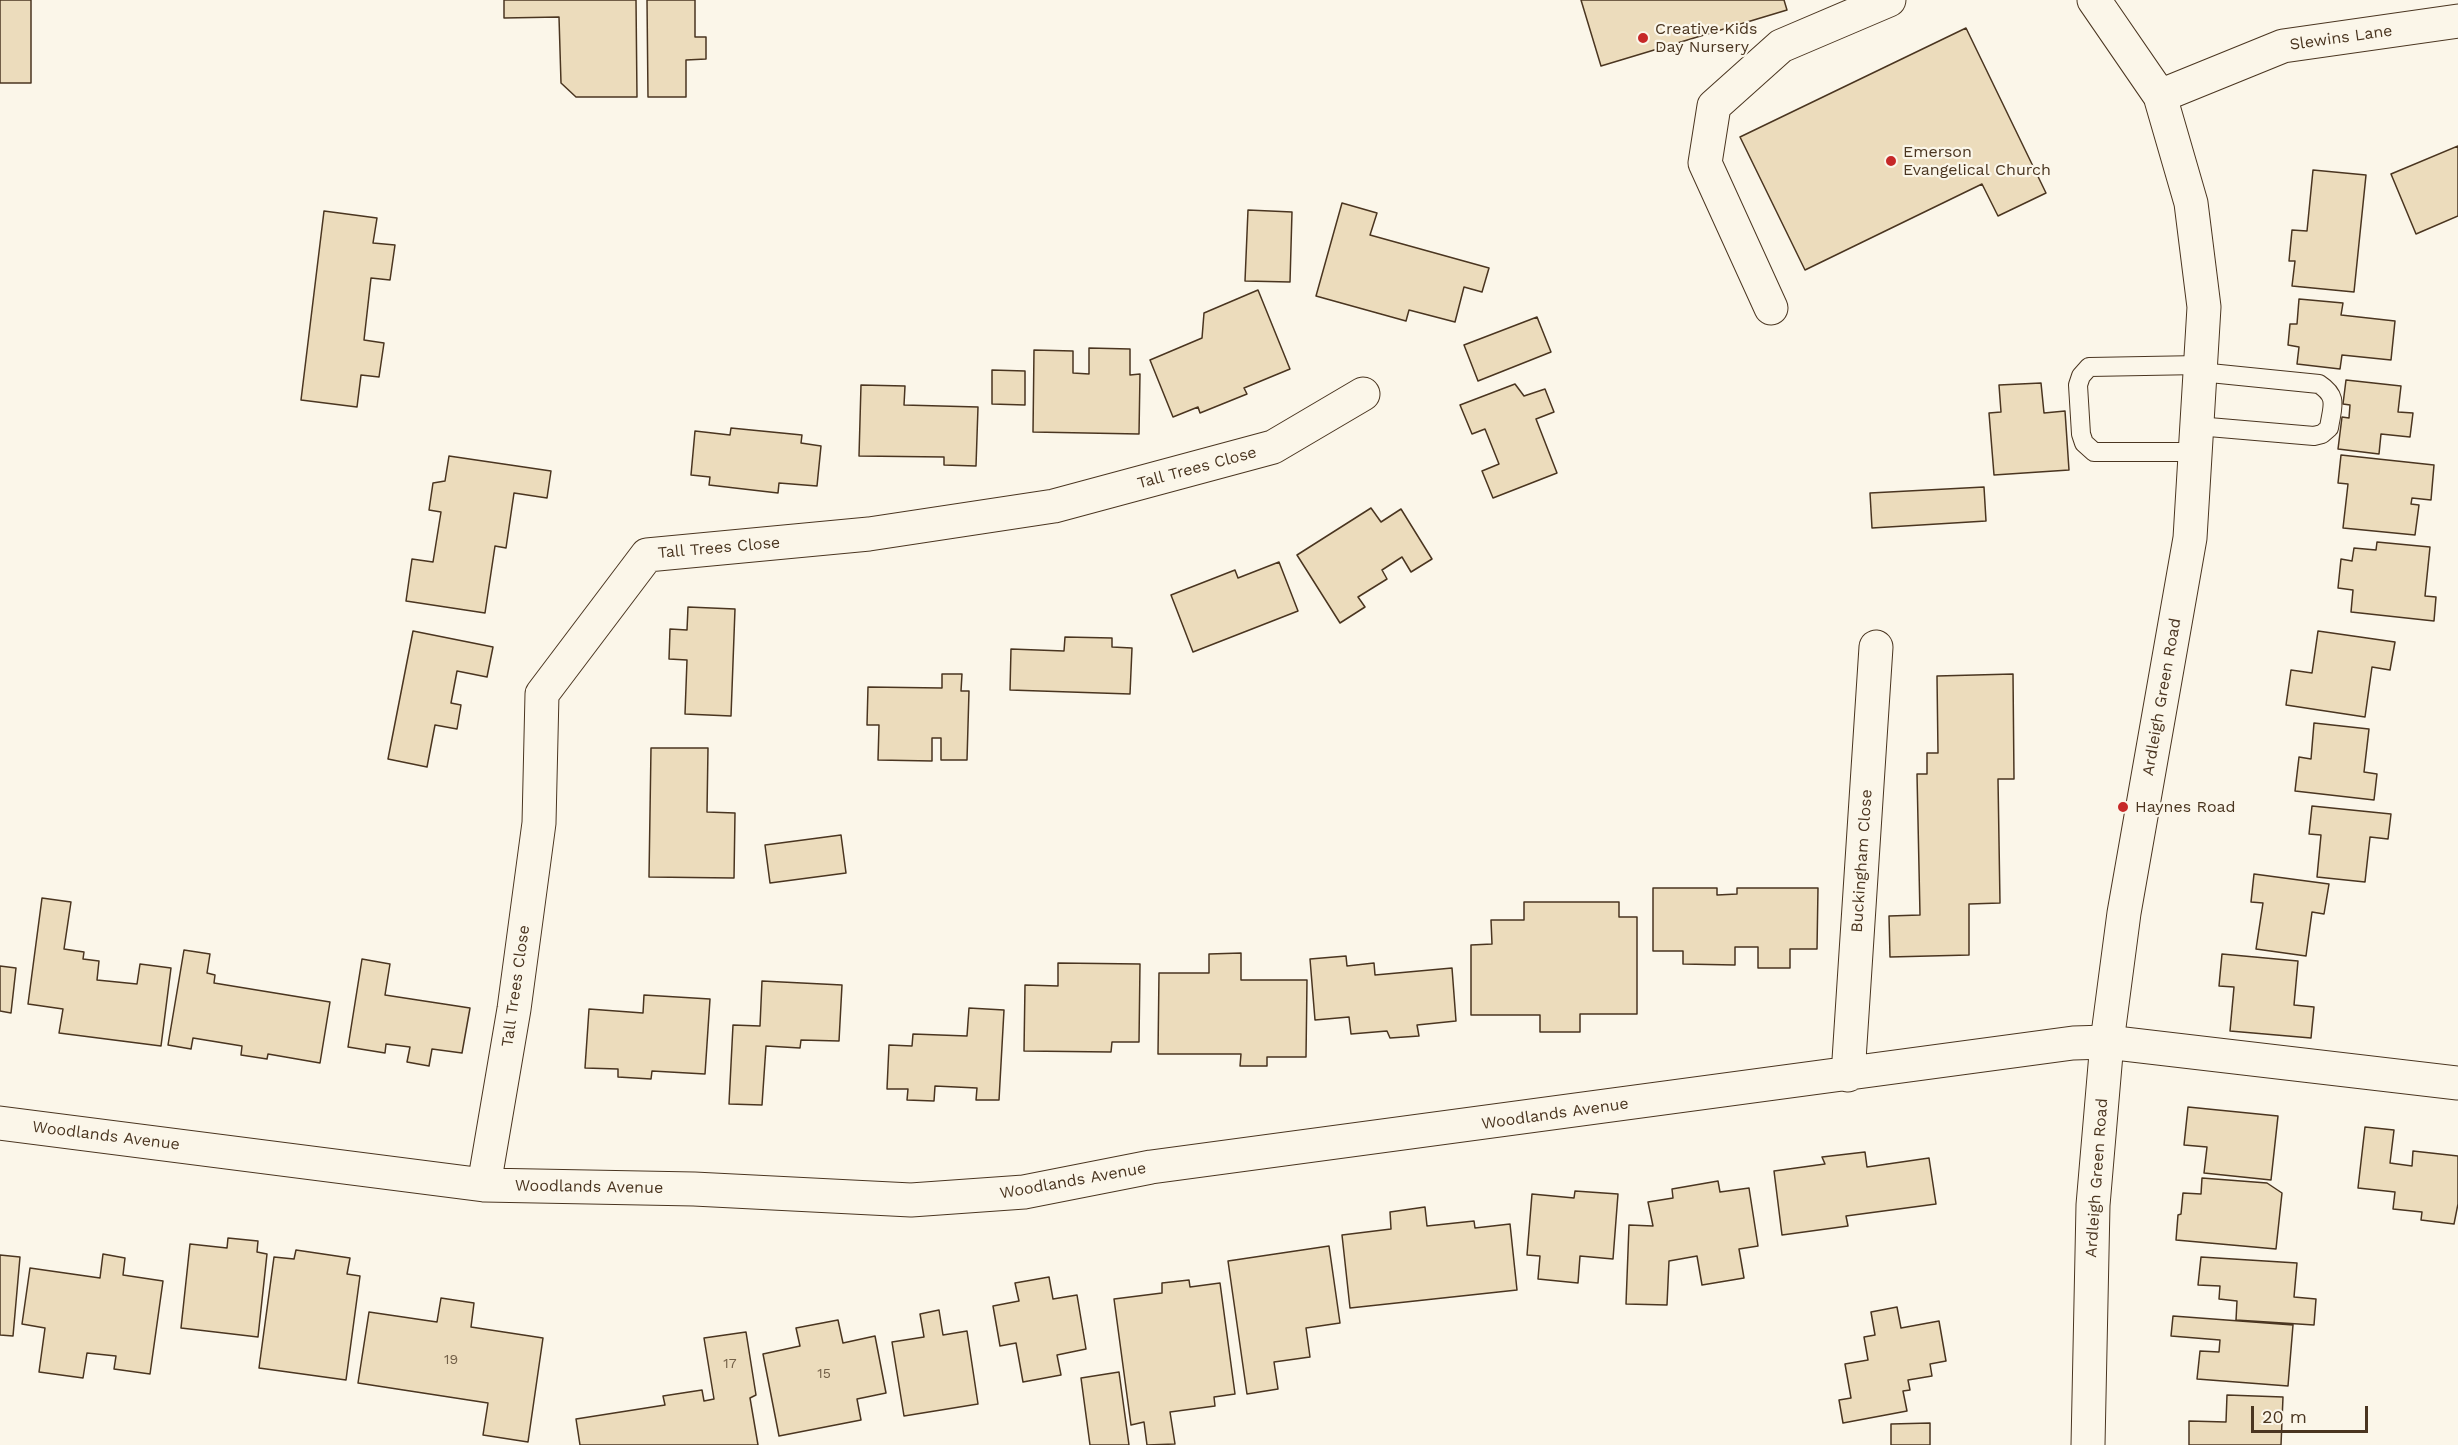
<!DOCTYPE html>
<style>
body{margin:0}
#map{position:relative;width:2458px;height:1445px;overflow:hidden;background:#fbf6e9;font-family:"Work Sans",sans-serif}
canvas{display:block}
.scale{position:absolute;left:2251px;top:1406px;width:117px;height:27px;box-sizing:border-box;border:3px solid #4a3520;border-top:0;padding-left:8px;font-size:18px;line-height:21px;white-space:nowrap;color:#4a3520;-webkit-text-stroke:4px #fbf6e9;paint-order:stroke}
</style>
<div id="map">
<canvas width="2458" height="1445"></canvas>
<div class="scale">20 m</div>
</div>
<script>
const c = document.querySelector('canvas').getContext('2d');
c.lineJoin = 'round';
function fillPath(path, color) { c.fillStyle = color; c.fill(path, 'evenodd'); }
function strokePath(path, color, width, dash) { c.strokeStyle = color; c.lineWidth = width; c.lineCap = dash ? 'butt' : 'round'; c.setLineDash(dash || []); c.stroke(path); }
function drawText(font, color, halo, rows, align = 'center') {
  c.font = font + ' "Work Sans",sans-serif'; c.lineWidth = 4.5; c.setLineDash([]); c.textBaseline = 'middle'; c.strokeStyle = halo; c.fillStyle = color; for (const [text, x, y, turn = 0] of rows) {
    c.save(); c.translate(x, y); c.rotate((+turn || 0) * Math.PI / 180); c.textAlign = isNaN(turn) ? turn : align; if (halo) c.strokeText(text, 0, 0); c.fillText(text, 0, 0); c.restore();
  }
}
const building = new Path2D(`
 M0,0h31v83h-31z
 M504,0h132l1,97h-61l-15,-14 -2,-66 -55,1z
 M647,0h48v37h11v22l-20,1v37h-38z
 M1581,0h203l3,10 -186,56z
 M1966,28l80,165 -48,23 -16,-32 -177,86 -65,-133z
 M2458,146v70l-42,18 -25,-60z
 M2313,170l53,5 -12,117 -62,-6 3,-25h-6l3,-31 15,1z
 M1342,203l35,10 -7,22 119,33 -7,24 -18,-5 -9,35 -46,-12 -3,11 -90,-25z
 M1248,210l44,2 -2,70 -45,-1z
 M324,211l53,7 -4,25 22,2 -5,35 -19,-2 -7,62 20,3 -5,34 -18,-2 -4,32 -56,-7z
 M1258,290l32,79 -46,19 3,6 -47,19 -2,-6 -25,10 -23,-57 52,-22 2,-25z
 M2299,299l44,4 -2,12 54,6 -4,39 -49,-5 -2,14 -43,-5 2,-17 -11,-2 2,-21h7z
 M1537,317l14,35 -73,29 -14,-36z
 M1089,348l41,1v26l10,-1 -1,60 -106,-2 1,-82 39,1v22l16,1z
 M992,370l33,1v34l-33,-1z
 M2346,380l55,6 -3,26 15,1 -3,24 -29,-3 -2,20 -41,-5 4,-32 7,1 1,-13 -7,-1z
 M2041,383l3,30 21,-2 4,59 -75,5 -5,-62 12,-1 -2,-27z
 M1515,384l9,12 21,-7 9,23 -18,7 21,54 -64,25 -11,-27 17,-7 -14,-35 -13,5 -12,-29z
 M861,385l44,1 -1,19 74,2 -2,59 -32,-1v-8l-85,-1z
 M731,428l71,7 -1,8 20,3 -4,40 -38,-3 -1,10 -69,-8 1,-8 -19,-2 4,-44 35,4z
 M2341,455l93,10 -3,35 -19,-2 -1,6 8,1 -4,30 -72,-7 5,-44 -10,-1z
 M449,456l102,15 -4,27 -33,-5 -8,55 -11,-2 -10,67 -79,-12 6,-42 21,3 8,-50 -12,-2 4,-27 12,-2z
 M1984,487l2,34 -114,7 -2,-35z
 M1371,508l10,14 20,-13 31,50 -21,13 -9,-15 -20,13 5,9 -29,18 7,10 -25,16 -43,-68z
 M2377,542l53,5 -5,49 11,1 -2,24 -83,-9 2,-22 -15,-2 3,-29 11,2 2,-13 22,2z
 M1279,562l19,49 -105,41 -22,-57 64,-25 3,8z
 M688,607l47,2 -4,107 -46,-2 2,-54 -18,-1 1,-30 17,1z
 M413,631l80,16 -6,30 -30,-6 -6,32 10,2 -4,24 -22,-4 -8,42 -39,-8z
 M2318,631l77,11 -5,28 -18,-3 -7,50 -79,-12 5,-35 21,3z
 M1065,637l47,1v9l20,1 -2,46 -120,-4 1,-41 53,2z
 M942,674h20l-1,17h8l-2,69h-26v-22h-9v23l-54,-1 1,-35h-12l1,-38 74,1z
 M2013,674l1,105h-16l2,124 -31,1v51l-79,2 -1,-41 31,-1 -3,-141h10v-21h11l-1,-77z
 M2314,723l55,6 -5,43 13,2 -3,26 -79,-9 4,-34 12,2z
 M651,748h57l-1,64 28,1 -1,65 -85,-1z
 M2312,806l79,8 -3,25 -18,-2 -5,45 -48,-5 4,-42 -12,-1z
 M841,835l5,38 -76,10 -5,-38z
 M2254,874l75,10 -5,30 -12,-2 -6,44 -50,-7 7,-46 -12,-1z
 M1653,888h64v7l20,-1v-6h81l-1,61h-27v19h-32v-21h-23v18l-52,-1v-13h-30z
 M42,898l29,4 -7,47 20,3 -1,7 16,2 -2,19 40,4 3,-20 31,4 -10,78 -102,-13 4,-24 -35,-5z
 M1524,902h95v15h18v97h-57v18h-40v-17h-69v-70l21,-1 -1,-24h33z
 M184,950l26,4 -3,19 8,2 -1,8 116,19 -10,61 -52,-9 -1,5 -26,-4 1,-9 -49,-8 -2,11 -23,-4z
 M1241,953v27h66l-1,77h-39v9h-27l1,-12h-83l1,-81h50v-19z
 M2222,954l76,7 -4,44 20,2 -3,31 -81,-7 4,-44 -15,-1z
 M1346,956l1,10 27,-3 1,12 77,-7 4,53 -39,4 2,11 -29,2 -3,-7 -36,3 -2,-17 -34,3 -5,-61z
 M362,959l28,5 -5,31 85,13 -8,45 -30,-4 -3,17 -22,-4 3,-15 -24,-3 -1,9 -37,-6z
 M1058,963l82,1 -1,78h-27l-1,10 -87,-1 1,-66 33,1z
 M0,966l16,2 -5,45 -11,-2z
 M762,981l80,4 -3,56 -38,-1 -1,8 -34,-2 -4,59 -33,-1 4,-79 27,1z
 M644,995l66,4 -5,75 -53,-3 -1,8 -33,-2v-8l-33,-1 4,-59 54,4z
 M969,1008l35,2 -5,90h-23l1,-12 -42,-2 -1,15 -27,-1 1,-11h-21l2,-44 23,1 1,-12 54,2z
 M2188,1107l90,9 -7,64 -67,-7 3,-26 -23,-2z
 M2365,1127l29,3 -4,33 22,3 1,-15 45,5v48l-4,20 -33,-4 1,-8 -29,-3 2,-17 -37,-4z
 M1865,1152l2,15 62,-9 7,46 -90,12 2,10 -66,9 -8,-64 51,-7 -3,-7z
 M2202,1178l65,5 15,10 -6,56 -100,-9 2,-25 3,-1 2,-21 18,1z
 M1718,1181l2,11 29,-4 9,58 -19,3 5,29 -42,7 -5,-29 -28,5 -2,44 -41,-1 3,-79 24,1 -5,-24 25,-4 -1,-9z
 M1575,1191l43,3 -5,65 -33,-3 -2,27 -40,-4 2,-23 -13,-1 5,-61 42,4z
 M1425,1207l2,19 47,-5 1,7 35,-4 7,66 -167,18 -8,-73 49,-6 -1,-17z
 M228,1238l30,3 -1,11 10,2 -9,83 -77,-9 9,-84 37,4z
 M1329,1246l11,77 -34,5 4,29 -36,5 4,27 -31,5 -19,-133z
 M296,1250l54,8 -3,16 13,2 -14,104 -87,-12 15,-111 20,2z
 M103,1254l22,4 -2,17 40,6 -13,93 -36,-5 2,-13 -29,-3 -4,25 -44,-6 6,-44 -23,-4 8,-56 70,10z
 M0,1255l20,2 -7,79 -13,-1z
 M2201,1257l96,6 -3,34 22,2 -2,26 -78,-5 1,-19 -18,-2 1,-13 -22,-1z
 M1049,1277l4,22 24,-4 9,54 -29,6 4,20 -38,7 -7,-39 -16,3 -7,-40 26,-5 -4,-18z
 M1189,1280l1,7 30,-4 15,111 -21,3 1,9 -45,6 5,32 -28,1 -3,-23 -13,3 -17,-126 48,-6v-10z
 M441,1298l33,5 -3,24 72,11 -15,104 -45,-7 5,-32 -130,-20 11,-71 68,10z
 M1897,1307l4,21 38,-7 7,40 -16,3 2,12 -24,4 2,10 -7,1 4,20 -64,12 -4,-23 12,-2 -6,-34 23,-4 -4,-23 11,-2 -4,-23z
 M939,1310l4,25 24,-4 11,73 -74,12 -12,-74 32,-5 -4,-23z
 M2173,1316l120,9 -5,61 -91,-7 3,-28 19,1 1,-12 -49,-4z
 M838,1320l5,23 32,-7 11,57 -29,6 4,21 -82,16 -16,-82 37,-8 -4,-18z
 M746,1332l10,63 -6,3 8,47h-178l-4,-26 89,-14 -2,-9 39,-6 2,11 10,-2 -10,-61z
 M1119,1372l10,73h-39l-9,-67z
 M2227,1395l56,2 -2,48h-92v-24l37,1z
 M1930,1423v22h-39v-21z`);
const service = new Path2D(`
 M2197,426l117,10 8,-2 7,-6c3,-21 10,-31 -10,-44l-119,-12
 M2196,452h-102l-10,-9 -3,-9 -3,-49 3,-9 8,-9 111,-2`);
const minor = new Path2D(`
 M1771,308l-66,-145 9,-57 67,-60 108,-46
 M1848,1075l28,-428
 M0,1123l484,62 210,4 217,11 113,-8 127,-25 922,-124 34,-1 351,41
 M484,1185l30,-176 25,-186 3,-129 105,-139 222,-21 185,-28 219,-59 90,-53`);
const tertiary = new Path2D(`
 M2160,96l123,-50 175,-25
 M2088,1445l5,-240 14,-163 17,-129 66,-375 14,-231 -13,-104 -31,-107 -66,-96`);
const markers = [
 [1643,38,6,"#c62828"],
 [1891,161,6,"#c62828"],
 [2123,807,6,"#c62828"]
];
const numberNames = [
 ["19",451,1360],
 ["17",730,1364],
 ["15",824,1374]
];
const poiNames = [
 ["Creative Kids",1655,29],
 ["Day Nursery",1655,47],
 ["Emerson",1903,152],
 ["Evangelical Church",1903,170],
 ["Haynes Road",2135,807]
];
const streetNames = [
 ["Slewins Lane",2341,38,-8],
 ["Tall Trees Close",1197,468,-15],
 ["Tall Trees Close",719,548,-5],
 ["Ardleigh Green Road",2162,697,-80],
 ["Buckingham Close",1862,861,-86],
 ["Tall Trees Close",516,986,-82],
 ["Woodlands Avenue",1555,1114,-8],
 ["Woodlands Avenue",106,1136,7],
 ["Ardleigh Green Road",2097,1178,-86],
 ["Woodlands Avenue",1073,1181,-10],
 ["Woodlands Avenue",589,1187,1]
];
fillPath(building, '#ecdcbc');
strokePath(building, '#4a3520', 1.5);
strokePath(service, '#4a3520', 20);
strokePath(minor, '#4a3520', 35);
strokePath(tertiary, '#4a3520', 35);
strokePath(service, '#fbf6e9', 18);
strokePath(minor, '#fbf6e9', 33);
strokePath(tertiary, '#fbf6e9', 33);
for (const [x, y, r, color] of markers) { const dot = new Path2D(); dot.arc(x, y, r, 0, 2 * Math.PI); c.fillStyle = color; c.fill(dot); strokePath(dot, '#fbf6e9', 2); }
drawText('14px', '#725f47', null, numberNames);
drawText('16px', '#4a3520', '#fbf6e9', poiNames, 'left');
drawText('16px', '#4a3520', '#fbf6e9', streetNames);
</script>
